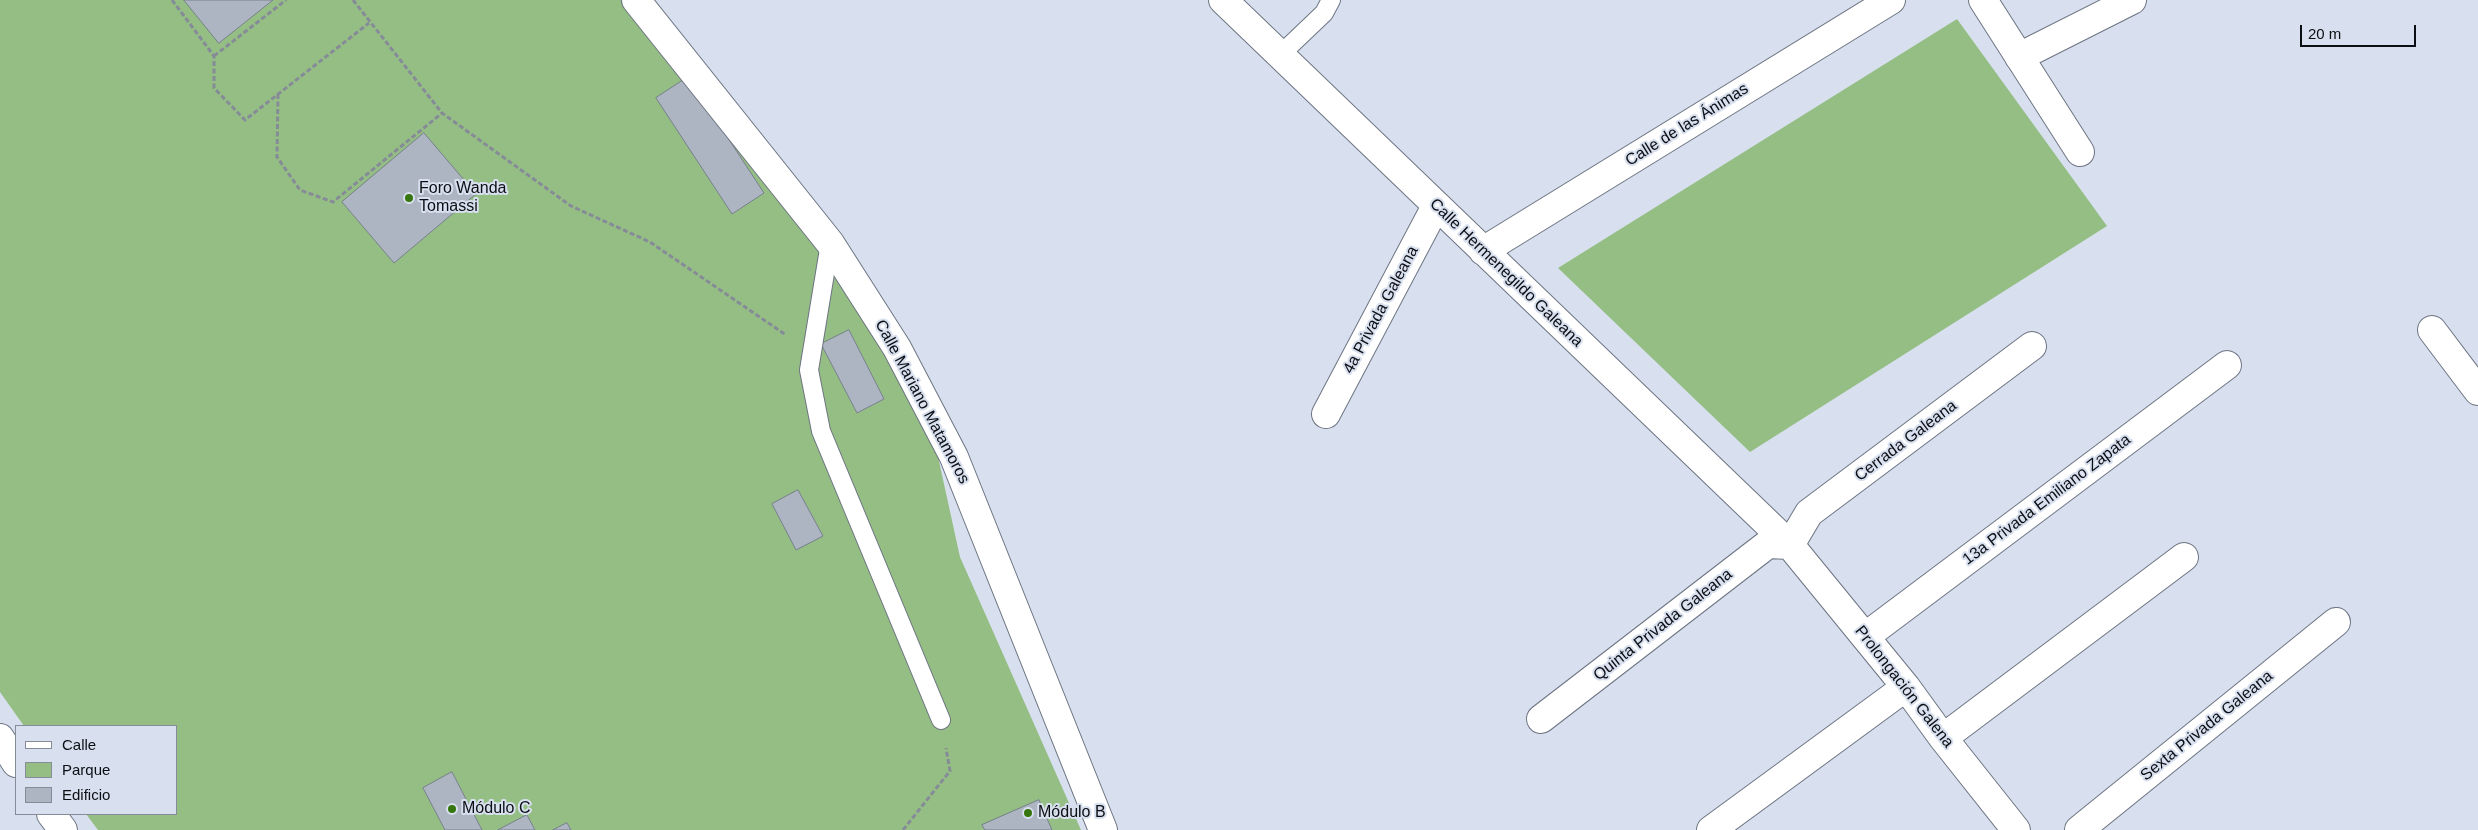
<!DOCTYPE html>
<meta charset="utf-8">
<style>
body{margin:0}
#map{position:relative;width:2478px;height:830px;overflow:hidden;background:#d8e0ef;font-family:Helvetica,sans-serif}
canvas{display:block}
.legend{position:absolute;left:15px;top:725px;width:162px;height:90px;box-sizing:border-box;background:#d8e0ef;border:1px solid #868c97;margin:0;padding:6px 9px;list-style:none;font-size:15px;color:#0b0e13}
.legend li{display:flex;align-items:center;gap:10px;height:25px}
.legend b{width:25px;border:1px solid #868c97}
.scale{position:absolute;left:2300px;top:25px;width:116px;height:22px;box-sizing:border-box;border:2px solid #0b0e13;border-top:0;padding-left:6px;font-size:15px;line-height:18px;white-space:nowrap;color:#0b0e13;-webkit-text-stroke:4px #d8e0ef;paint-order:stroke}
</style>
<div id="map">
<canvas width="2478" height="830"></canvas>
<ul class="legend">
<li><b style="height:6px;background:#fff"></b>Calle</li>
<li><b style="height:14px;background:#95be84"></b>Parque</li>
<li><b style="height:14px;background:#adb5c3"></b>Edificio</li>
</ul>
<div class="scale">20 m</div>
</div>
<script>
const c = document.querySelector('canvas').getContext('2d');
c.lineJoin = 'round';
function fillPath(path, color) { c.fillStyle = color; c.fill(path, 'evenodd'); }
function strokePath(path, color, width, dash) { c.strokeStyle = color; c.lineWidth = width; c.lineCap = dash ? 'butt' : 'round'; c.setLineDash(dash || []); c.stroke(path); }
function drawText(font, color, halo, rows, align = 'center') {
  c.font = font + ' Helvetica,sans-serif'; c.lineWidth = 4; c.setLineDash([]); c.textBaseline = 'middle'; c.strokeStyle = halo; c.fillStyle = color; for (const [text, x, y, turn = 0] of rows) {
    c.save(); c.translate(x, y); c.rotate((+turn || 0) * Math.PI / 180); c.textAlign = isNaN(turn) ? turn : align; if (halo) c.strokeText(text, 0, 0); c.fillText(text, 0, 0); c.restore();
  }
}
const green = new Path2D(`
 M0,0h623l116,139 111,155 85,149 25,114 121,273h-983l-12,-16h90v-88h-152l-24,-34z
 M1957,19l150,207 -357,226 -192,-184z`);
const building = new Path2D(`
 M184,0h89l-54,43z
 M688,77l76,116 -32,21 -76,-116z
 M424,133l52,61 -82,69 -52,-61z
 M849,330l35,69 -27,14 -36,-69z
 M798,490l25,46 -27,14 -24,-46z
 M452,772l30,58h-37l-22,-42z
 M1039,800l13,30h-67l-3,-5z
 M527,815l8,15h-37z
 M567,823l4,7h-18z`);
const path = new Path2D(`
 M172,0l42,56v32l31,32 124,-97
 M353,0l89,113 129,93 79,36 136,93
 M214,56l72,-56
 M278,94l-1,63 23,33 33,12 109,-89
 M903,830l47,-59 -4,-23`);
const service = new Path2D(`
 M1280,55l44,-42 7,-13
 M830,243l-21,127 12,61 120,289`);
const minor = new Path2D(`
 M636,0l194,243 67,105 57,109 149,373
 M1223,0l567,545 116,142 37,51 73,92
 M1983,0l97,152
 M2019,57l113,-57
 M1483,251l408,-251
 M2432,330l46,61
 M1326,414l110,-208
 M1790,545l19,-32 223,-167
 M1866,636l361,-271
 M1541,719l227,-175 22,1
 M0,738l16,25
 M1943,738l241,-181
 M51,814l12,16
 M1711,830l195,-143
 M2079,830l257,-208`);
const markers = [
 [409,198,5,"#37750e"],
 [452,809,5,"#37750e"],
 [1028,813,5,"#37750e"]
];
const streetNames = [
 ["Calle de las Ánimas",1687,125,-32],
 ["Calle Hermenegildo Galeana",1506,273,44],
 ["4a Privada Galeana",1381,310,-62],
 ["Calle Mariano Matamoros",922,402,62],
 ["Cerrada Galeana",1906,441,-37],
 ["13a Privada Emiliano Zapata",2047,500,-37],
 ["Quinta Privada Galeana",1663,625,-38],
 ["Prolongación Galena",1904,687,52],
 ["Sexta Privada Galeana",2207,726,-39]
];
const poiNames = [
 ["Foro Wanda",419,189],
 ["Tomassi",419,207],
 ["Módulo C",462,809],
 ["Módulo B",1038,813]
];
fillPath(green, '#95be84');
fillPath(building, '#adb5c3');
strokePath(building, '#78808e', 1);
strokePath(service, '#6d7482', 20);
strokePath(minor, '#6d7482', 30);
strokePath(path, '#868c97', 3, [5, 2.5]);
strokePath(service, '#fff', 18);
strokePath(minor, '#fff', 28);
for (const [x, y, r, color] of markers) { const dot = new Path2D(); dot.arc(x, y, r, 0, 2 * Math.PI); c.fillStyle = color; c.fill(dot); strokePath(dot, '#d8e0ef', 2); }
drawText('16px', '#0b0e13', '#d8e0ef', streetNames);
drawText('16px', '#0b0e13', '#d8e0ef', poiNames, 'left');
</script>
